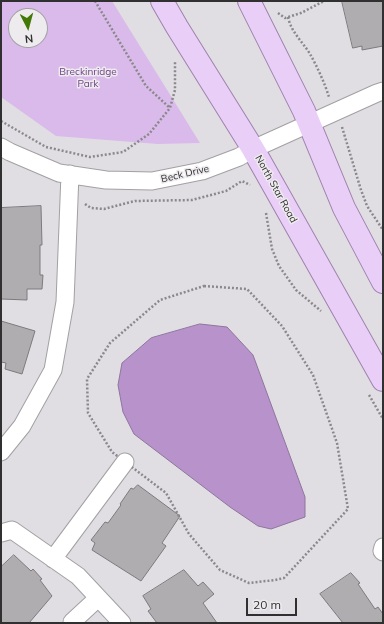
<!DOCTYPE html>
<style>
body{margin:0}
#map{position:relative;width:384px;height:624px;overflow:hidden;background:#e0dee2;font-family:Mulish,sans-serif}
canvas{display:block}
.frame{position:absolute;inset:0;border:2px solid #303031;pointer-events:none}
.north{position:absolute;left:8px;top:8px;width:40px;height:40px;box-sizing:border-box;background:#eeebef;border:1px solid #a2a0a3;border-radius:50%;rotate:174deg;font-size:11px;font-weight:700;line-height:16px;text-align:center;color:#303031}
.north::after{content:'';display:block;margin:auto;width:14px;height:18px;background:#437807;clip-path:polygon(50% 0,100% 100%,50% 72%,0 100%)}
.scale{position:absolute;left:246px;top:598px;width:51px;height:18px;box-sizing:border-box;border:2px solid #303031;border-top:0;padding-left:5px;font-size:12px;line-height:14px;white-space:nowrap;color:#303031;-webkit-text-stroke:3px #eeebef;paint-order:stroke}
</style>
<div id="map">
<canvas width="384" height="624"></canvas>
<div class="frame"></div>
<div class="north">N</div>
<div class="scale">20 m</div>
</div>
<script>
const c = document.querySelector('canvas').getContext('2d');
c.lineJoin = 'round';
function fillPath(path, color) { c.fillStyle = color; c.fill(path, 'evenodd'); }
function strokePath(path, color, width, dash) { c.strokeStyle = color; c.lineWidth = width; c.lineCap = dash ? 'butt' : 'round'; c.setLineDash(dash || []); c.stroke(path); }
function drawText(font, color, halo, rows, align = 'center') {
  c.font = font + ' Mulish,sans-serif'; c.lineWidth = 3; c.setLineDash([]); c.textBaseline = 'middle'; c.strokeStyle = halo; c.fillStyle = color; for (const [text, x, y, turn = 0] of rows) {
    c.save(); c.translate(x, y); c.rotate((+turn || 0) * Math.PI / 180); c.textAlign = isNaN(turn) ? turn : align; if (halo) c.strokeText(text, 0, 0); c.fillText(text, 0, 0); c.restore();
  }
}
const green = new Path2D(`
 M1,1h111l88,142 -42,1 -102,-8 -55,-39zM16,16h24v24h-24z`);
const water = new Path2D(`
 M200,324l27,3 26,28 52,142v20l-34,12 -13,-3 -28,-19 -96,-73 -11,-22 -5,-27 4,-22 29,-25z`);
const building = new Path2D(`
 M342,1h41v45l-21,4v-4l-9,2z
 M41,206l1,39h-2v30h3l-1,14h-15v11l-26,-1v-91z
 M1,321l34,10 -13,43 -17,-5 1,-6 -5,-1z
 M138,485l42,31 -18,27 4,3 -25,35 -49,-31 3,-7 -4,-3 14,-18 3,1 13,-18 -1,-1 11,-16 2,1z
 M14,555l17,16 2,-2 9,10 -2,1 12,16 -23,27h-28v-56z
 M184,570l14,16 5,-4 11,12 -11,9 14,20h-60l-9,-12 3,-2 -8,-13z
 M351,573l9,10 -2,1 17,25 3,-2 5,7v9h-40l-23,-29z`);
const path = new Path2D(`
 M95,1l51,85 24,22
 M278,13l7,5 16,-5 23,-12
 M288,17c3,15 14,24 22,37 7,12 15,30 19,43
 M1,121l45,26 44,10 33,-5 26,-18 21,-26 5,-18v-28
 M342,127l19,63 6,16 16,24
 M85,204l6,4 13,1 31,-8 57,-1 34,-9 16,-10 8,4
 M266,213l6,36 7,17 17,24 25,21
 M204,286l43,3 35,37 31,49 24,68 11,66 -64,69 -9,2 -26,3 -29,-13 -31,-36 -23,-41 -54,-41 -24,-39 -1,-34 23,-36 50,-43z
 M369,395l14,24`);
const minor = new Path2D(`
 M1,147l9,5 49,21 47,7 46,1 50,-10 37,-14 14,-8 124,-56 6,-2
 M1,452l21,-26 31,-56 12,-68 5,-128
 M1,533l11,-3 66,46 44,47
 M383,547l-1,4 1,1
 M53,559l72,-97
 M72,623v-1l26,-24`);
const major = new Path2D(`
 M162,1l15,26 76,122 130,231
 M249,1l55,110 40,97 39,74`);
const parkNames = [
 ["Breckinridge",88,72],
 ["Park",88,84]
];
const streetNames = [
 ["Beck Drive",185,174,-13],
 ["North Star Road",276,189,61]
];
fillPath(green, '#d9baea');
fillPath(water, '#b792cb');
strokePath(water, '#8e759d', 1);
fillPath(building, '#afadb0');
strokePath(building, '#7c7a7d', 1);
strokePath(minor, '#a2a0a3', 19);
strokePath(major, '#9e82ae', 24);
strokePath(path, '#89888b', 2.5, [2, 2]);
strokePath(minor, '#fff', 17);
strokePath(major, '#e9cef7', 22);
drawText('10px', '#6e3f85', '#eeebef', parkNames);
drawText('10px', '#303031', '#eeebef', streetNames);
</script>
